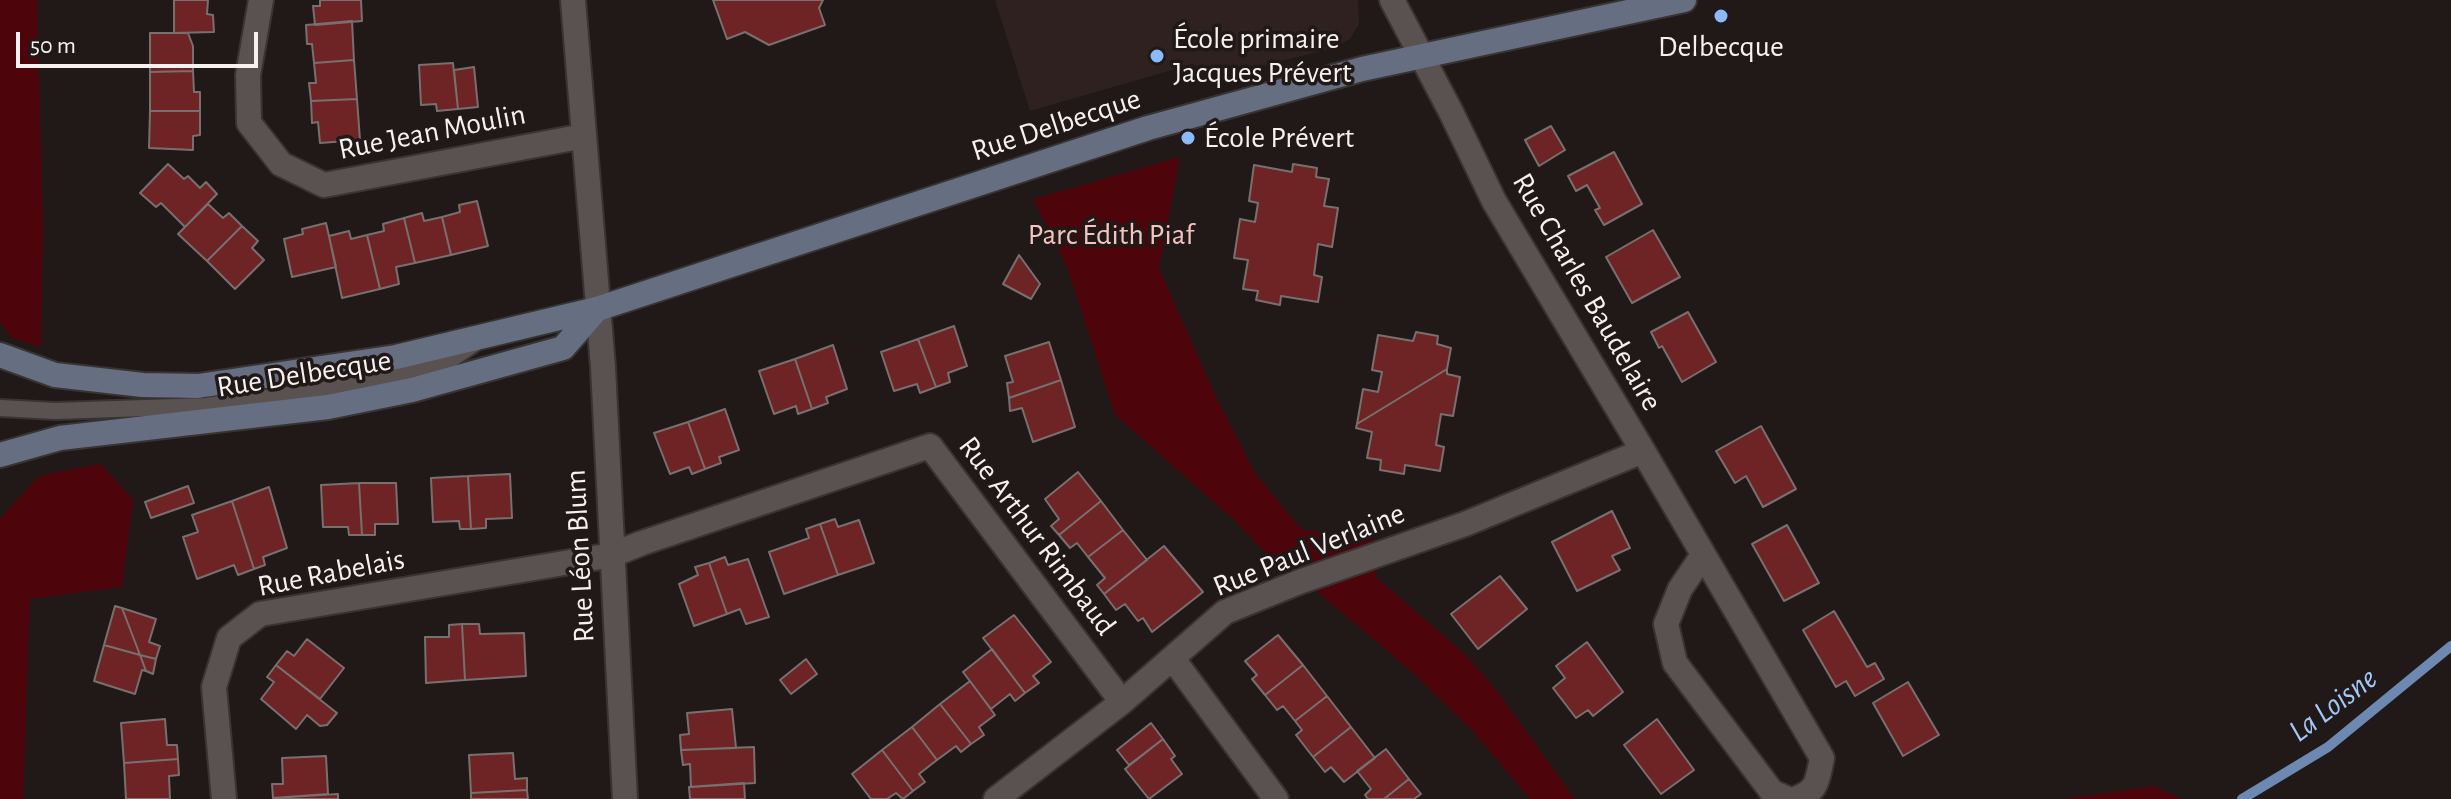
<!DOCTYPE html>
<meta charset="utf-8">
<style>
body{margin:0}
#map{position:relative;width:2451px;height:799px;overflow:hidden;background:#201918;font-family:"Alegreya Sans",sans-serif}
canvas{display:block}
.scale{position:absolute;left:16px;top:32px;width:242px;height:36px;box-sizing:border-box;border:4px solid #f6f1f0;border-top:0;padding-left:10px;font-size:24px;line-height:28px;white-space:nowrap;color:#f6f1f0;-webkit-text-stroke:6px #201918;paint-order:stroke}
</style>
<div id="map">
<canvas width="2451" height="799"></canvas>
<div class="scale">50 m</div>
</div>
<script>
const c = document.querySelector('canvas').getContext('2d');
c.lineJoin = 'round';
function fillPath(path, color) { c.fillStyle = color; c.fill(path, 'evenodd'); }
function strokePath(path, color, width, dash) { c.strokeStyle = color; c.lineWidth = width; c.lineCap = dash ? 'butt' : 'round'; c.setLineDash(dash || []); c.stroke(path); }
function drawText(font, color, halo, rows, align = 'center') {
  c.font = font + ' "Alegreya Sans",sans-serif'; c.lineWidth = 7; c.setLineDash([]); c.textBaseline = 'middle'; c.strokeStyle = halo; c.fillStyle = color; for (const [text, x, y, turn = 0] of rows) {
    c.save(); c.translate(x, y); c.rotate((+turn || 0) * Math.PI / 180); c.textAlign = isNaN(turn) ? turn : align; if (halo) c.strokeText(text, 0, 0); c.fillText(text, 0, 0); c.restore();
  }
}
const built = new Path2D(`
 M995,0h363l1,24 -9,15 -16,9 -123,30 -18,-14 -163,47z`);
const green = new Path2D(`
 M0,0h37l6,227 -2,120 -29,-9 -12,-16z
 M1180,157l-21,111 56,127 40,78 46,56 74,11 1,37 89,77 32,37 78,108h-45l-58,-69 -61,-59 -91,-77 -44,-30 -45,-47 -116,-102 -48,-148 -34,-68z
 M101,464l32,36 -11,87 -92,12 -7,200h-23v-280l35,-39 11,-6z
 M2154,786l28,13h-117z`);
const stream = new Path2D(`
 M2242,799l86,-52 123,-101`);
const building = new Path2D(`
 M174,0h34l-1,14 6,1 1,17 -40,1z
 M320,0h41l1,21 -47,4 -2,-19h7z
 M713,0h110l-4,8 6,17 -56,20 -24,-13 -18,7z
 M352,21l2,39 -40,3 -2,-19h-5l-1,-19z
 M150,33h38l5,13v25l-43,1z
 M354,60l3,39 -46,2 -2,-18h7l-2,-20z
 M453,63l5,46 -21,2 -1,-7 -15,1 -2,-40z
 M474,67l4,40 -20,2 -4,-39z
 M193,71l1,21h6v19h-50v-39z
 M357,99l3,41 -40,3 -2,-21 -6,1 -1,-22z
 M150,111h50v24l-7,1v14l-44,-2z
 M1551,126l14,24 -26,16 -14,-26z
 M1614,152l28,52 -38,21 -9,-15 5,-2 -13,-23 -11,6 -8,-15z
 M168,164l16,15 4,-3 12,12 6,-6 11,12 -32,33 -24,-24 -5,4 -16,-14z
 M1293,164l24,4 -1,9 13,2 -5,27 14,2 -6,39 -14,-3 -4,31 8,2 -4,25 -37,-6 -1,9 -24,-5 2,-9 -15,-2 5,-29 -14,-2 6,-39 15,3 3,-19 -9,-2 5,-36 38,7z
 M477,201l11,45 -37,9 -9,-38 18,-5 -1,-7z
 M208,204l15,14 6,-5 13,13 -35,35 -29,-27z
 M422,213l2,8 18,-4 9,38 -36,8 -11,-45z
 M404,218l11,45 -19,4 3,17 -19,5 -13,-54 17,-4 -1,-7z
 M326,223l10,44 -44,10 -8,-38 19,-5 -1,-5z
 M242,226l16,15 -6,7 12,12 -29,29 -28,-28z
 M1653,230l27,47 -48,26 -26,-46z
 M349,231l2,8 16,-4 13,54 -38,9 -13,-62z
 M1019,255l21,29 -9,15 -28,-15z
 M1688,312l28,50 -34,20 -20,-36 -3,2 -8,-16z
 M954,326l13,40 -19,7 2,9 -14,5 -18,-48z
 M1416,332l22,4 -1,8 14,4 -4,21 -90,55 6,-35 15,3 4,-20 -10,-2 6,-35 35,6z
 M918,339l18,48 -16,6 -3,-9 -23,7 -13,-39z
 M1049,342l12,38 -52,18 -2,-15 6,-1 -8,-26z
 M833,345l14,44 -21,8 2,6 -16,6 -17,-50z
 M795,359l17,50 -14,5 -2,-8 -22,8 -15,-43z
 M1447,369v5l13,3 -7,39 -12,-2 -5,31 8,2 -4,24 -35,-6 -1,9 -24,-4 1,-10 -14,-2 5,-26 -16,-4 1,-4z
 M1061,380l14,47 -42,15 -11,-34 -12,3 -1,-13z
 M725,409l14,41 -20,7 2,6 -16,6 -17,-47z
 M688,422l17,47 -13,5 -3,-7 -19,7 -16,-41z
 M1761,426l35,63 -33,18 -17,-31 -11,7 -19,-32z
 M1078,472l23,29 -42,34 -8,-9 8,-7 -14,-20z
 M510,474l2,44 -26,1v9l-15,1 -3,-53z
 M468,476l3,53h-11l-1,-8 -26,1 -2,-44z
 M359,483h37l2,41h-23v11h-13z
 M359,483l3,52h-13l-1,-8h-25l-2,-42z
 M188,486l6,17 -43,15 -6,-16z
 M269,487l18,61 -24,9 2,8 -11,4 -22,-68z
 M232,501l22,68 -16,6 -4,-10 -37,14 -14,-42 15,-5 -6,-17z
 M1101,501l22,29 -35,27 -11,-14 -7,5 -11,-13z
 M1612,511l18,37 -18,8 8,14 -43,21 -25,-49z
 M835,519l3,8 21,-7 15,43 -36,12 -18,-51z
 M820,524l18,51 -54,19 -15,-42 40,-14 -3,-9z
 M1787,525l32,58 -35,18 -32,-57z
 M1123,530l24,30 -43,34 -7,-9 8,-7 -17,-21z
 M1164,546l39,46 -51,40 -9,-14 -5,3 -13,-17 -9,6 -12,-16z
 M725,557l3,8 20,-6 21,58 -23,7 -6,-15 -13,5 -18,-51z
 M709,563l18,51 -33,12 -15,-42 19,-9 -3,-8z
 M1500,576l27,33 -49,40 -27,-35z
 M115,606l7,2 18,47 -36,-10z
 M122,608l34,11 -7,23 11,4 -4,13 -16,-4z
 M1834,611l33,56 8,-4 9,16 -29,17 -9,-15 -10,6 -33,-57z
 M1014,615l37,47 -18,14 6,7 -14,10 -42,-55z
 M462,624h17l1,10 44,-1 2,43 -61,4z
 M462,624l3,56 -39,3 -1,-46h24v-12z
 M1278,635l25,30 -38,30 -13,-16 5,-4 -12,-14z
 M307,639l37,29 -24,31 -44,-34 11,-14 7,5z
 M1587,642l36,50 -30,24 -5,-6 -12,8 -23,-30 12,-10 -9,-12z
 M104,645l36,10 6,16 -4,-1 -7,24 -41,-13z
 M992,649l33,44 -10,8 -5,-7 -19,15 -28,-37z
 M140,655l16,4 -3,15 -7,-3z
 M806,659l11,15 -26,20 -11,-14z
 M276,665l61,48 -10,12 -7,1 -13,-11 -11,14 -35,-30 13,-17 -7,-5z
 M1303,665l24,31 -32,25 -12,-15 -6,4 -12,-15z
 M970,681l25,34 -16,12 5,8 -13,9 -31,-40z
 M1908,682l31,53 -36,21 -30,-53z
 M1327,696l24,31 -38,30 -17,-22 6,-5 -7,-9z
 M940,704l31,40 -10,8 -5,-6 -19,14 -25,-33z
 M732,709l4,39 -55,2 -1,-15 9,-1 -2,-21z
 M165,719l2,26h10l1,14 -54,4 -3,-40z
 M1657,719l37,51 -33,24 -37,-49z
 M1151,723l12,16 -34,26 -12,-15z
 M912,727l25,33 -18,14 6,8 -12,9 -31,-41z
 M1351,727l24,31 -31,24 -13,-15 -6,5 -12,-15z
 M1163,739l12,17 -4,3 11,15 -33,25 -24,-30z
 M754,747l1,36 -64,4 -1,-23 -7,1 -2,-15z
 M1386,749l23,30 -25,20h-16l-3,-4 6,-6 -14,-18z
 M882,750l31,41 -10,8 -7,-6 -9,6h-16l-19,-25z
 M513,753l2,26 12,-1v12l-56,3 -2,-38z
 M326,756l2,38 -55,4 -1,-14h11l-1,-26z
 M178,759l1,16 -10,1 1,23h-44l-2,-36z
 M1409,779l12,15 -7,5h-30z
 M744,783l1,16h-55l-1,-12z
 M527,790l1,9h-57v-6z
 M338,794v5h-65v-1z`);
const lane = new Path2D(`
 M0,408l55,3 151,-5 112,-15 123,-25 34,-23`);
const street = new Path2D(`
 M261,0l-13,75 1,48 32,41 43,21 260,-49
 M573,0l30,367 22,432
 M1392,0l59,112 43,89 149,250 179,307c-5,22 -3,32 -27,41
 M1703,555l-23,34 -14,35 9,39 97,129 16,7
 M1173,659l103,140
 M224,799l-10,-112 15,-49 31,-24 352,-59 30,-12 288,-97 192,256
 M996,799l126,-97 103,-90 74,-30 166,-58 178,-73`);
const secondary = new Path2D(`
 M0,355l55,20 88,10 55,1 198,-29 201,-48 551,-181 214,-59 322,-69
 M0,455l60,-17 268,-31 84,-17 151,-42 34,-39`);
const markers = [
 [1721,16,8,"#8bbafc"],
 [1157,56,8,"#8bbafc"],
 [1188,138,8,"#8bbafc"]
];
const poiNames = [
 ["École primaire",1173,39],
 ["Jacques Prévert",1173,73],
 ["Delbecque",1721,47,"center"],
 ["École Prévert",1204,138]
];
const streetNames = [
 ["Rue Delbecque",1056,125,-18],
 ["Rue Jean Moulin",432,132,-11],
 ["Rue Charles Baudelaire",1587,292,60],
 ["Rue Delbecque",304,374,-9],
 ["Rue Arthur Rimbaud",1037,536,53],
 ["Rue Paul Verlaine",1309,550,-22],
 ["Rue Léon Blum",580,556,-93],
 ["Rue Rabelais",331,573,-11]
];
const parkNames = [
 ["Parc Édith Piaf",1111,235]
];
const waterNames = [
 ["La Loisne",2333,705,-37]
];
fillPath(built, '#2e2120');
fillPath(green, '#4d040a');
strokePath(stream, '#6d88b1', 10);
fillPath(building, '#6e2424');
strokePath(building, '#78706f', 2);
strokePath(lane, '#383433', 20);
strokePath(street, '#383433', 28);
strokePath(secondary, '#383433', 28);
strokePath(lane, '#5a5251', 16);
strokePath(street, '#5a5251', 24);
strokePath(secondary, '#666e81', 24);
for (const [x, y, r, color] of markers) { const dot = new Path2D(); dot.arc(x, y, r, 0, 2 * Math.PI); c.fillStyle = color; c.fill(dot); strokePath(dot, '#201918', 3); }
drawText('30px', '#f6f1f0', '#201918', poiNames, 'left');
drawText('30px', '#f6f1f0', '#201918', streetNames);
drawText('30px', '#f3c5c0', '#201918', parkNames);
drawText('italic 32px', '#a4c7fa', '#201918', waterNames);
</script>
